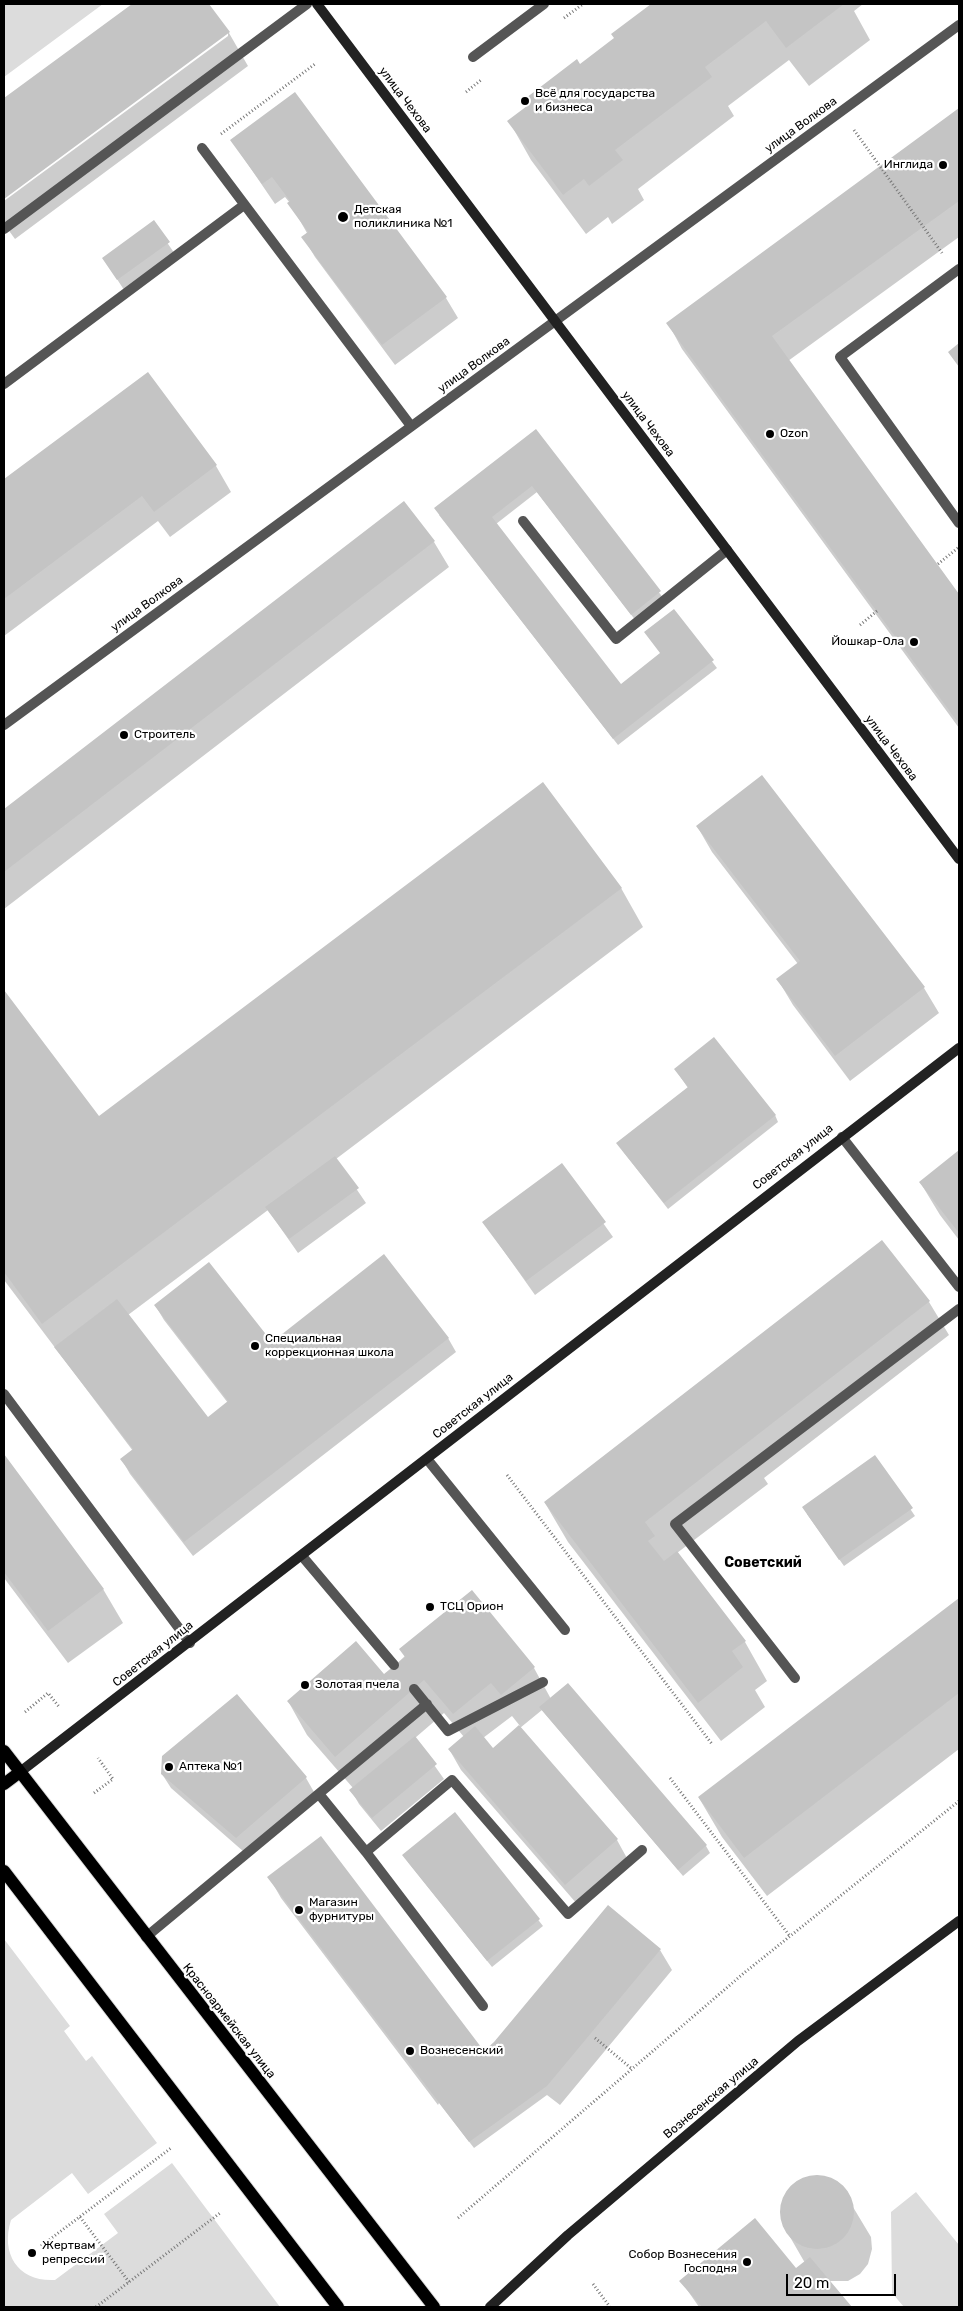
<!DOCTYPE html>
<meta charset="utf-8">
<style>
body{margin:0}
#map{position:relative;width:963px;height:2311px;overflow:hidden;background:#fff;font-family:Rubik,sans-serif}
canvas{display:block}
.frame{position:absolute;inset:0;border:5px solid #000;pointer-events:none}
.scale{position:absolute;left:786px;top:2274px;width:110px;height:22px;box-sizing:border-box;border:2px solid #000;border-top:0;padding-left:6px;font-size:15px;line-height:18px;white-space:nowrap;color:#000;-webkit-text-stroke:4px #fff;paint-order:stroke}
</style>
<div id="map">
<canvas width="963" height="2311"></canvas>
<div class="frame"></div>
<div class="scale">20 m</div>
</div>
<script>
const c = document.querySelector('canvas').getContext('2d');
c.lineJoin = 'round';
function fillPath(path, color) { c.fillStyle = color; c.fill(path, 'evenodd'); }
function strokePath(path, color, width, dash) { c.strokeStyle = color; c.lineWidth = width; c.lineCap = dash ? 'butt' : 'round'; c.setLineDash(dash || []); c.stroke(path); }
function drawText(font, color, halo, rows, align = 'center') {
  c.font = font + ' Rubik,sans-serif'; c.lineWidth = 4.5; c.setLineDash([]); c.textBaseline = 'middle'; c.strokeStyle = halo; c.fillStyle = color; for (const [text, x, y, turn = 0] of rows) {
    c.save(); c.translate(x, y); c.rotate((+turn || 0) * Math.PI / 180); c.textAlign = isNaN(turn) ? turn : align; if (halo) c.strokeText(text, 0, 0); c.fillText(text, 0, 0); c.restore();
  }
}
const green = new Path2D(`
 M4,4h99l-99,73z
 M4,1939l66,87 -6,5 22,30 6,-5 65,87 -69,51 -16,-21 -61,47c-11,35 8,62 44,60l63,-47 -14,-19 68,-51 108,144h-276z
 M916,2192l43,53v62h-55l-12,-14 -1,-81z`);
const shadow = new Path2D(`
 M134,4h73l22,29 19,33 -233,173 -11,-15v-23l224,-165v-4l-224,166v-99z
 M653,4h210l-9,7 16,29 -61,46 -20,-26 -61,46 6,10 -96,73 6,11 -32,24 -4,-7 -22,17 -55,-74 -22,-39 18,-14 -3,-6 56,-36 35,-26 -2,-5z
 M959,110v127l-171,124 171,235v132l-277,-379 -14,-26z
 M232,141l214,157 12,20 -63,47 -80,-108 -12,-20 4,-4 -17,-30 -5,-6 -10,7z
 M153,222l24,35 -51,36 -22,-34z
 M147,374l69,92 15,26 -61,45 -12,-16 -154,115v-155z
 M536,431l128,168 -28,22 -99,-129 -41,32 124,162 41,-32 13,-43 43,57 -99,77 -179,-230z
 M404,503l30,39 15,25 -445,342v-99z
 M697,826l227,162 15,25 -89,68 -57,-76 -15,-25 20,-16 -86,-112z
 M621,888l22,39 -307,232 30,44 -68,50 -30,-43 -140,105 79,104 21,-16 -64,-83 -9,-15 116,38 177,-5 8,14 -263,204 -63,-82 -8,-14 11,-9 -129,-171v-288l95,126z
 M675,1069l100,46 3,7 -110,87 -46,-59 66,-62z
 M959,1151v89l-19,-25 -20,-33z
 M562,1165l51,72 -78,58 -51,-72z
 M882,1242l47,60 20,33 -185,143 4,6 -91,69 68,89 22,39 -12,9 10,17 -44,34 -153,-199 -23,-39z
 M4,1456l99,133 20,34 -55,40 -64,-85z
 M875,1457l40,59 -71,50 -37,-52z
 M472,1592l62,76 17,31 155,147 4,7 -27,23 -141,-166 -22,18 97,112 11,20 -51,44 -116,-134 -12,-21 15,-12 -20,-24 -29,25 29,41 -63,52 -22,-27 -8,-14 2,-2 -46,-53 -19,-34 96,-25zM512,1716l8,10 -27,24 -10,-12z
 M959,1600v149l-192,147 -45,-59 -23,-39z
 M162,1774l144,4 8,14 -70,60 -73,-64z
 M455,1814l88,112 -51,41 -84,-105z
 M269,1877l215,175 176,-102 12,20 -112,135 -13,-10 -73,53 -35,-45 -1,2 -157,-207z
 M820,2177l11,2 10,8 30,50 1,12 -4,15 -8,10 -12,7h-19l22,26h-152l-18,-26 115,-11 9,-7 -19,-33 -5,-19 3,-13 6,-10 10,-8z`);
const building = new Path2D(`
 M132,4h77l21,28 -226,167v-101z
 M651,4h193l-58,44 -20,-27 -61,46 7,10 -97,73 8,10 -34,26 -5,-7 -21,16 -56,-74 20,-15 -5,-5 55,-42 3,5 34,-26 -3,-4z
 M295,92l152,205 -65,48 -81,-108 7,-5 -21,-29 3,-2 -18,-24 -10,7 -32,-44z
 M959,108v93l-187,135 187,258v130l-293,-401z
 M154,220l16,22 -53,38 -15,-22z
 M959,343v24l-11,-15z
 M148,372l69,93 -63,47 -12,-16 -138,103v-120z
 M536,429l125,162 -30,24 -99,-129 -40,31 129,167 39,-31 -16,-21 30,-23 40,51 -101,79 -179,-231z
 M404,501l31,40 -431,331v-63z
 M762,775l163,212 -90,69 -59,-77 24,-18 -104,-135z
 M543,782l79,106 -580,436 -38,-52v-282l95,126z
 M714,1037l62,78 -112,88 -48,-60 72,-56 -14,-18z
 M959,1150v83l-40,-51z
 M335,1156l24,32 -70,51 -24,-32z
 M562,1163l44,59 -80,59 -44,-59z
 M882,1240l48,61 -285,221 10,14 -7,5 16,20 13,-10 69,90 -14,10 11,16 -45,36 -154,-201z
 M384,1254l65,84 -265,204 -64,-83 13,-10 -79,-102 63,-48 91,118 20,-16 -74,-96 55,-43 63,80z
 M4,1454l100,135 -56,42 -44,-59z
 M875,1455l38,53 -74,52 -37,-53z
 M472,1590l63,77 -34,28 -10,-12 -38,31 -29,-34 -89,77 -48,-56 69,-60 28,33 21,-17 -6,-8z
 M959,1598v95l-215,165 -46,-61z
 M568,1683l139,162 -29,25 -139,-163z
 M237,1694l70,83 -71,61 -75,-64 1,-18z
 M519,1725l99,114 -53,46 -117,-136 27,-23 18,22z
 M415,1736l22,28 -65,54 -23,-28z
 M455,1812l85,107 -53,42 -85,-106z
 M321,1836l163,215 10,-9 114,-137 53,44 -114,137 -78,56 -202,-265z
 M780 2212a37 37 0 1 1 74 0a37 37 0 1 1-74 0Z
 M755,2218l41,50 14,-11 42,50h-150l-23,-26z`);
const path = new Path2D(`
 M564,18l19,-14
 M466,92l15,-12
 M854,130l88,123
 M221,134l94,-70
 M938,564l21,-17
 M860,625l17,-14
 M507,1475l205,269
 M25,1712l23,-19 12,15
 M670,1778l119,157
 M94,1793l19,-14 -15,-21
 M595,2038l37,31
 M80,2217l49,65
 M458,2218l286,-245 215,-172
 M41,2246l130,-98
 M593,2284l17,23
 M96,2307l124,-94`);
const lane = new Path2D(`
 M473,57l71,-53
 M202,148l209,278
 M4,229l303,-225
 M959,269l-119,88 119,166
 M4,384l240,-179
 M523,521l93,118 111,-89
 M842,1137l117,150
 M4,1394l186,249
 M427,1459l138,171
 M302,1556l92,109
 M795,1678l-120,-154 284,-215
 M414,1689l34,42 95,-49
 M319,1794l47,58 86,-72 116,134 74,-64
 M366,1852l117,154
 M146,1937l281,-233`);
const street = new Path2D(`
 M4,725l955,-700`);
const secondary = new Path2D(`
 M317,4l642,855
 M20,1772l939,-724
 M490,2307l78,-72 230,-194 161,-120`);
const primary = new Path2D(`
 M4,1751l430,556
 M4,1784l16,-12
 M4,1871l334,436`);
const markers = [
 [525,101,5,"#000"],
 [943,165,5,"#000"],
 [343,217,6,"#000"],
 [770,434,5,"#000"],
 [914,642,5,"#000"],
 [124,735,5,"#000"],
 [255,1346,5,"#000"],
 [430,1607,5,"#000"],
 [305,1685,5,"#000"],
 [169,1767,5,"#000"],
 [299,1910,5,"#000"],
 [410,2051,5,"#000"],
 [32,2253,5,"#000"],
 [747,2262,5,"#000"]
];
const poiNames = [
 ["Всё для государства",535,94],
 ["и бизнеса",535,108],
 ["Инглида",933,165,"right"],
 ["Детская",354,210],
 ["поликлиника №1",354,224],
 ["Ozon",780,434],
 ["Йошкар-Ола",904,642,"right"],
 ["Строитель",134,735],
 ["Специальная",265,1339],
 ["коррекционная школа",265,1353],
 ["ТСЦ Орион",440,1607],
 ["Золотая пчела",315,1685],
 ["Аптека №1",179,1767],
 ["Магазин",309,1903],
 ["фурнитуры",309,1917],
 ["Вознесенский",420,2051],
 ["Жертвам",42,2246],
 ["репрессий",42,2260],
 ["Собор Вознесения",737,2255,"right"],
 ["Господня",737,2269,"right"]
];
const streetNames = [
 ["улица Чехова",405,100,53],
 ["улица Волкова",801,125,-36],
 ["улица Волкова",474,365,-36],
 ["улица Чехова",648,424,53],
 ["улица Волкова",147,604,-36],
 ["улица Чехова",891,748,53],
 ["Советская улица",793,1157,-38],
 ["Советская улица",473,1406,-38],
 ["Советская улица",153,1654,-38],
 ["Красноармейская улица",229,2021,52],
 ["Вознесенская улица",711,2098,-40]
];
const neighbourhoodNames = [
 ["Советский",763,1563]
];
fillPath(green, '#dcdcdc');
fillPath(shadow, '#0003');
fillPath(building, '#c4c4c4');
strokePath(primary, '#dbdbdb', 14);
strokePath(path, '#777', 3, [1, 2.5]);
strokePath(lane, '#555', 10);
strokePath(street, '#555', 10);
strokePath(secondary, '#222', 10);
strokePath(primary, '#000', 12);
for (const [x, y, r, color] of markers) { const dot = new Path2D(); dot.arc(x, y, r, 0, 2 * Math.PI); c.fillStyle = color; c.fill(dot); strokePath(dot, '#fff', 2); }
drawText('12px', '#000', '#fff', poiNames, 'left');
drawText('12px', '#000', '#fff', streetNames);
drawText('bold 14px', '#000', '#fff', neighbourhoodNames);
</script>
